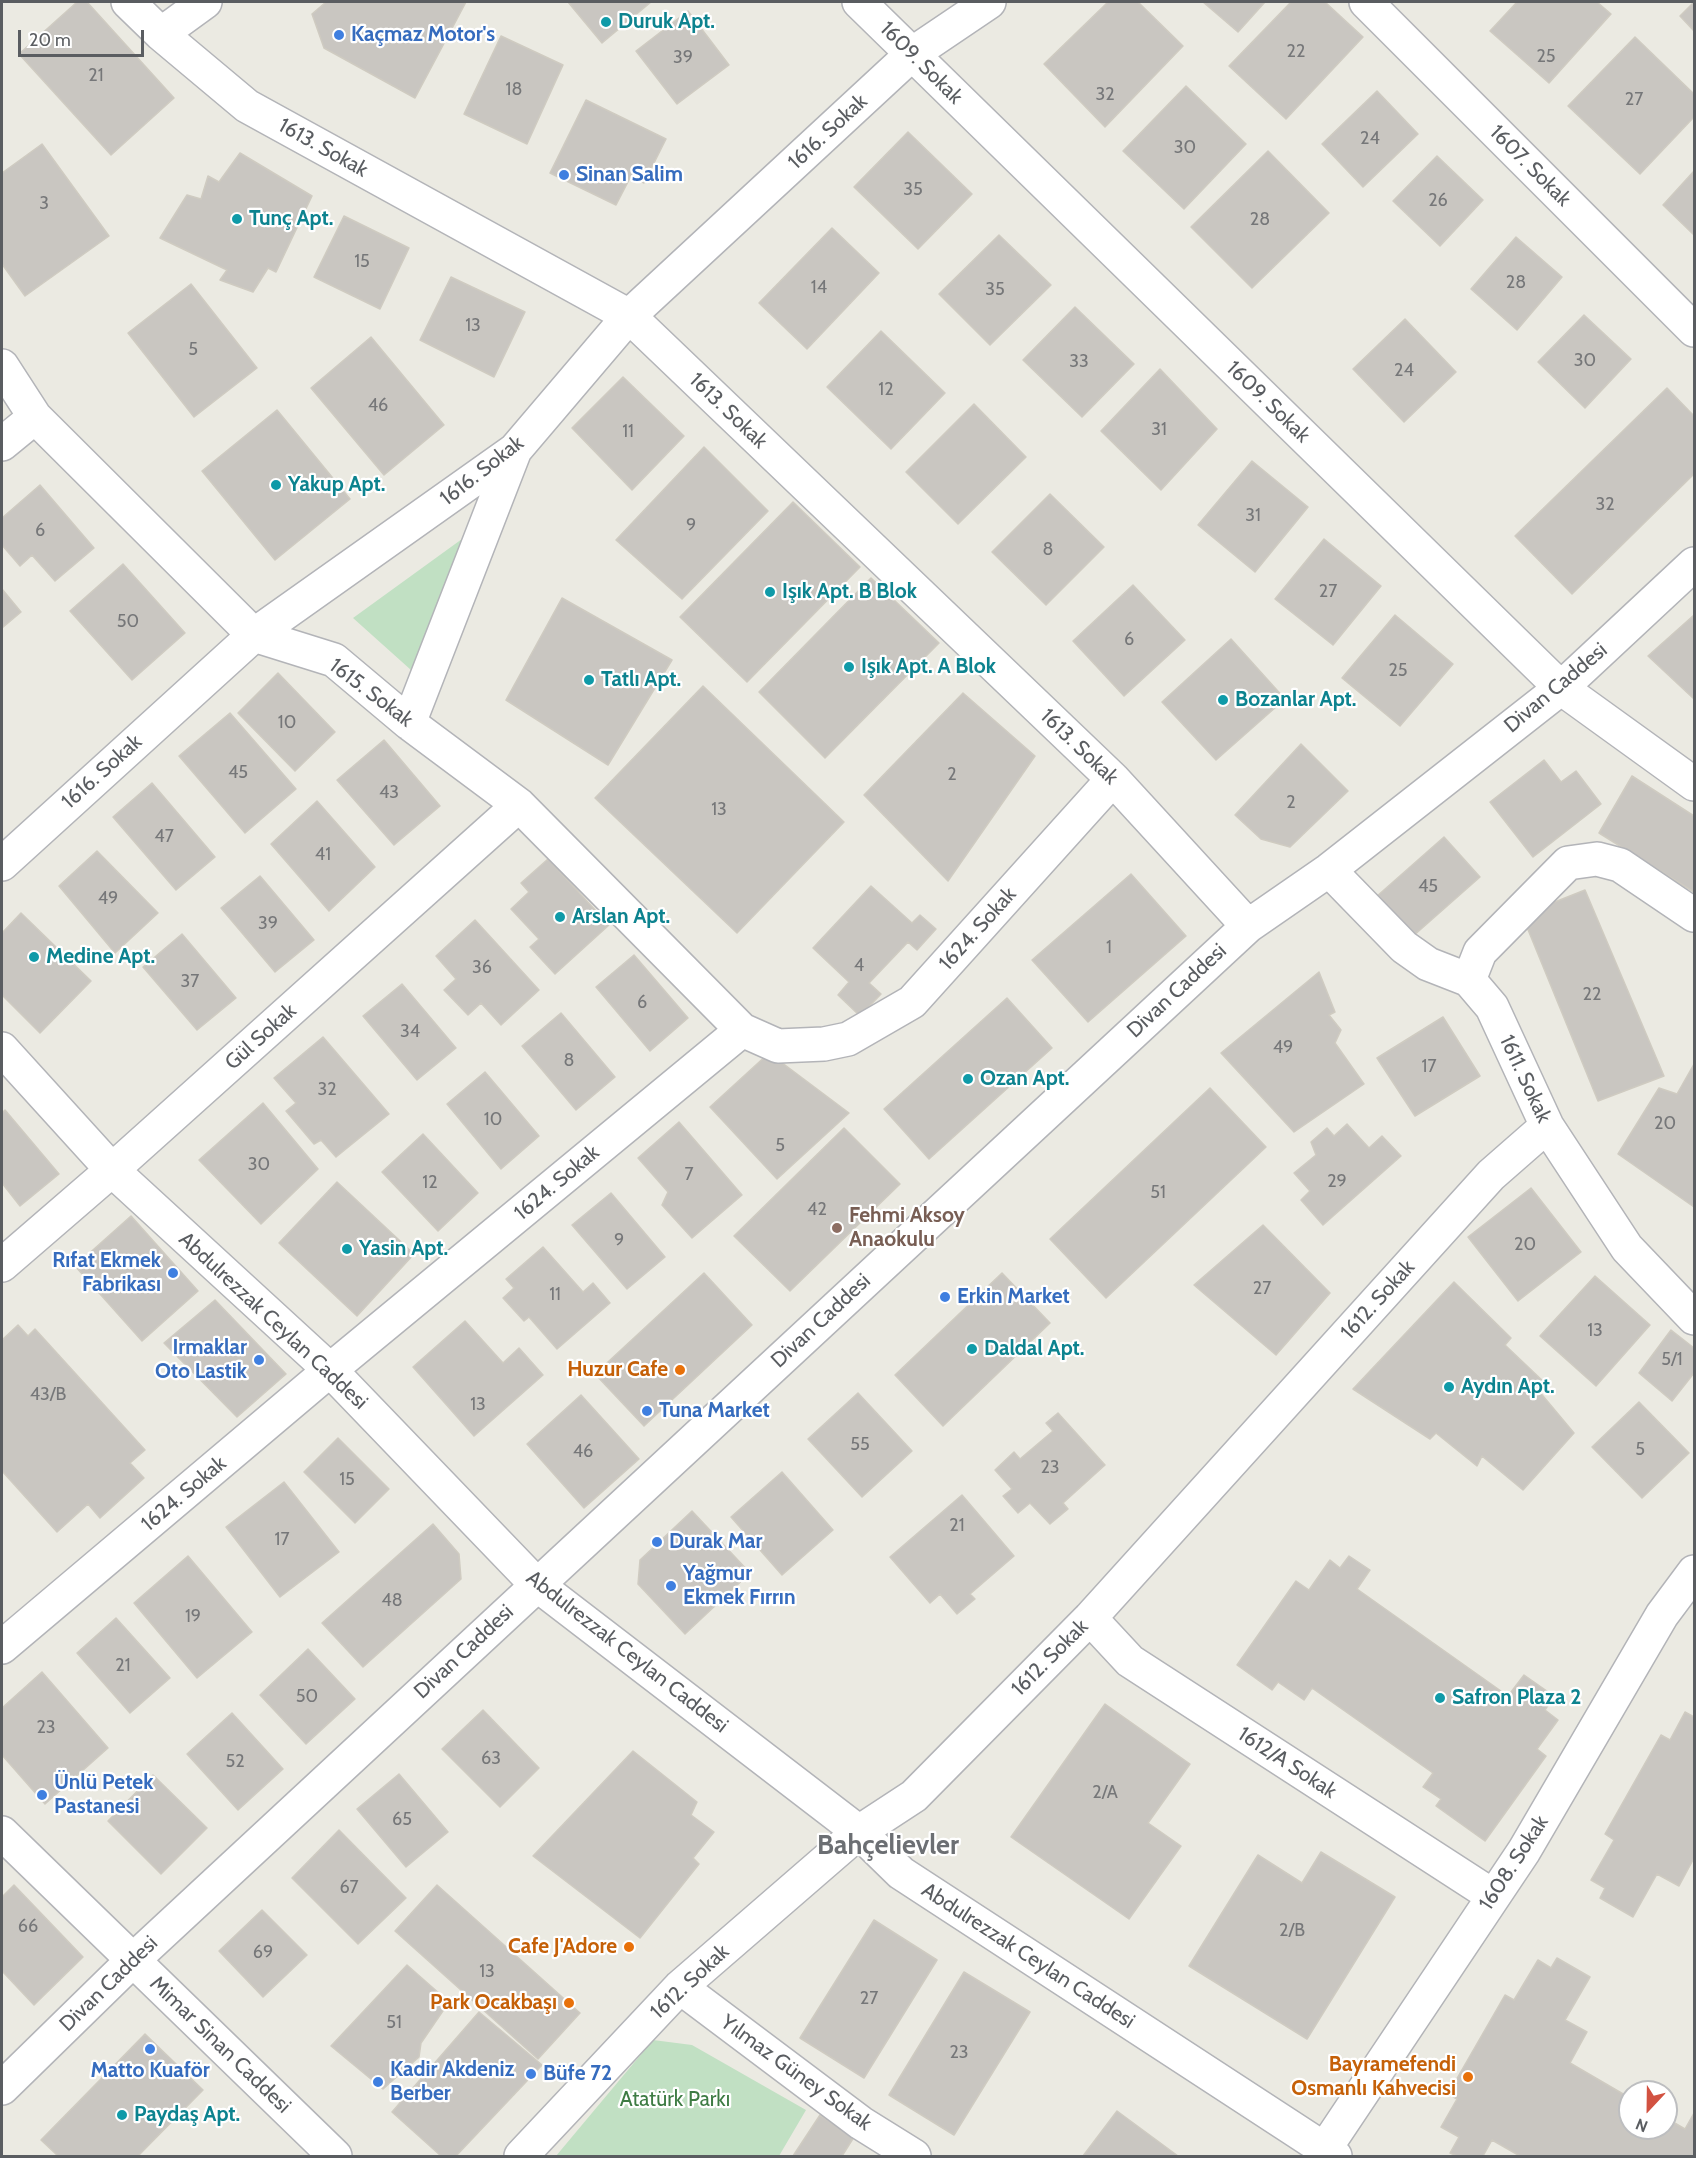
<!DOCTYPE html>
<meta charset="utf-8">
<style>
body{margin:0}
#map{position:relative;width:1696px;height:2158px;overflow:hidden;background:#ebeae2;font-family:Cabin,sans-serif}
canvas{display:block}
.frame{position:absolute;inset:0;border:3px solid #5a5d61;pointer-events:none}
.north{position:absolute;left:1618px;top:2080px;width:60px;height:60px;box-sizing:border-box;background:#fff;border:2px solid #bdbec0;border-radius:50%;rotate:202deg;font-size:16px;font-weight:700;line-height:24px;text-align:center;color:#5a5d61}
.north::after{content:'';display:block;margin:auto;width:21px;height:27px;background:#d25241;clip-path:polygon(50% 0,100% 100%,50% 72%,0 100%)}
.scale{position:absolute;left:18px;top:30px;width:126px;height:27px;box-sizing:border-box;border:3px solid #5a5d61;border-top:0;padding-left:8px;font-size:18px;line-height:21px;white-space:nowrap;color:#5a5d61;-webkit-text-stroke:4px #fff;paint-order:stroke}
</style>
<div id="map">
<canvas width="1696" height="2158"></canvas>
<div class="frame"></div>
<div class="north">N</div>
<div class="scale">20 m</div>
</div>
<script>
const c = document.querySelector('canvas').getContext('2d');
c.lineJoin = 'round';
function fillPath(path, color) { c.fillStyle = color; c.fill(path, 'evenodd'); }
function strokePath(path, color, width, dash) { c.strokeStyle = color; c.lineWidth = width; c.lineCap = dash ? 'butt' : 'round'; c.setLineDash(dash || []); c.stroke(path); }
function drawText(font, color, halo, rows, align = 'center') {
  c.font = font + ' Cabin,sans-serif'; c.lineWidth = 4.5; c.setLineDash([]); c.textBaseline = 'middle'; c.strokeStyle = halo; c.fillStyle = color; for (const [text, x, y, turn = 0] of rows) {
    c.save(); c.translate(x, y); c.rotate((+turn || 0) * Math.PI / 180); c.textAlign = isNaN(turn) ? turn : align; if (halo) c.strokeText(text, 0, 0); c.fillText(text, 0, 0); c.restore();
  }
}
const green = new Path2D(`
 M462,539l-51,131 -58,-52z
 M653,2040l39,5 114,65 -27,46h-223z`);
const building = new Path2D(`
 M77,2h10l87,96 -63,57 -92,-101z
 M326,2h140l-51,96 -91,-50 -12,-34z
 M568,2h83l-49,41z
 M1108,2h30l45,44 -78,81 -61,-63z
 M1203,2h62l-27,30z
 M1291,2h34l38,35 -77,82 -57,-53z
 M1517,2h80l14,12 -62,69 -59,-52z
 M1694,2v29l-14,-15z
 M688,11l41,54 -52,39 -41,-53z
 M501,36l62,29 -36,79 -63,-30z
 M1635,37l59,57v23l-54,57 -72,-68z
 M1186,86l60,58 -62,65 -61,-58z
 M1377,91l41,43 -55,53 -41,-43z
 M586,100l80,39 -22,44 -13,-7 -15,29 -66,-32z
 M908,132l64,62 -54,55 -64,-62z
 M42,144l67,92 -84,60 -23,-32v-91z
 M1268,151l61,62 -77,75 -61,-61z
 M240,153l72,43 -36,76 -8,-4 -15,24 -33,-12 7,-10 -67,-32 27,-43 14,4 7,-23 11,6z
 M1437,156l46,44 -43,46 -47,-45z
 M1694,171v64l-31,-30z
 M344,216l65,32 -29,61 -66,-32z
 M832,228l47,45 -72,76 -48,-46z
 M999,235l52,50 -61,60 -51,-51z
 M1516,237l46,40 -45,53 -46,-41z
 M451,277l74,35 -31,65 -74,-37z
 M191,284l66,84 -63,49 -66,-84z
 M1075,307l59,57 -52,53 -59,-57z
 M1584,315l47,44 -46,49 -47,-46z
 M1405,319l51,53 -52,50 -51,-53z
 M881,331l64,62 -54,56 -64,-62z
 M371,337l73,88 -60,50 -73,-87z
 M1160,369l57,60 -56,61 -60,-59z
 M623,377l61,59 -52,54 -60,-62z
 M1667,388l27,28v58l-122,120 -57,-58z
 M974,404l52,53 -68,67 -52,-52z
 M277,410l73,89 -75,61 -73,-89z
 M704,447l64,64 -86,88 -66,-59z
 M1252,461l56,46 -53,65 -57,-47z
 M40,485l54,63 -39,33 -23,-26 -12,11 -18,-21v-27z
 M1050,494l54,53 -58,58 -54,-53z
 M793,502l67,65 -113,115 -67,-65z
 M1324,539l57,47 -48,59 -58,-46z
 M123,564l62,69 -53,47 -62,-69z
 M871,578l68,65 -114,115 -66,-66z
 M1133,585l52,55 -61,56 -51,-55z
 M2,589l19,23 -19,16z
 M562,598l110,62 -64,105 -102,-65z
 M1395,615l58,49 -53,62 -58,-48z
 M1694,615v84l-46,-43z
 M1231,639l54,60 -69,61 -54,-58z
 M278,673l57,59 -40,39 -57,-58z
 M703,686l141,136 -107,111 -142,-135z
 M963,693l72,63 -87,125 -84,-86z
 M230,713l66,76 -51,44 -66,-77z
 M384,740l56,66 -46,39 -57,-65z
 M1301,744l47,47 -58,56 -29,-8 -26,-24z
 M1544,760l17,22 15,-11 25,33 -68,53 -43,-55z
 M1632,776l62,40v76l-95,-59z
 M152,783l63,74 -39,33 -63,-73z
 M317,801l58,66 -46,44 -58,-67z
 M1444,837l36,40 -68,60 -36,-40z
 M97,851l61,62 -43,40 -56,-67z
 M548,859l61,66 -54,49 -25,-27 9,-8 -28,-30 18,-17 -8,-9z
 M1131,874l55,62 -98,86 -56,-62z
 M260,876l54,64 -39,32 -54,-64z
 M871,886l41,37 8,-8 16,14 -19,21 -9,-8 -39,41 12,11 -21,22 -22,-21 11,-13 -36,-34z
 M1585,890l79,186 -66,25 -76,-186z
 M21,913l70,68 -51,52 -38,-38v-62z
 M475,920l64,70 -38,35 -20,-22 -13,12 -24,-25 12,-11 -20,-23z
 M182,934l54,64 -39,32 -54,-63z
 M634,955l54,63 -38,33 -54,-64z
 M1319,972l16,40 -6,3 12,15 -6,13 29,41 -70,48 -73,-79z
 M402,984l54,64 -39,32 -54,-64z
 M1007,998l45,50 -123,111 -45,-50z
 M561,1013l54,64 -39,33 -54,-64z
 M1443,1017l37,59 -65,40 -38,-58z
 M323,1037l66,77 -53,43 -15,-17 -7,4 -28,-33 10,-8 -22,-25z
 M769,1053l80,60 -72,66 -67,-72z
 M1694,1064v143l-76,-53 41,-66 18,6z
 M485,1072l54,64 -38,33 -54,-65z
 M1210,1088l56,59 -160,151 -56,-59z
 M263,1103l55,66 -57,55 -62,-64z
 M5,1110l54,64 -39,32 -18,-23v-70z
 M679,1122l63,73 -50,43 -30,-33 6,-13 -30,-34z
 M1347,1124l22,24 13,-12 19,20 -78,69 -22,-25 9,-9 -16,-18 22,-18 -5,-13 16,-14 7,8z
 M844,1128l56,56 -110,107 -56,-55z
 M423,1134l55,59 -40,38 -56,-59z
 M337,1182l77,72 -57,62 -78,-73z
 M1531,1188l50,64 -63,49 -50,-64z
 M611,1193l54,64 -38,32 -55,-64z
 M131,1216l67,75 -56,50 -67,-75z
 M1263,1225l67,68 -54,62 -82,-70z
 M543,1247l40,45 10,-9 17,20 -53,46 -28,-32 -5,4 -21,-23 11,-10 -8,-9z
 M704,1273l48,52 -108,101 -49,-52z
 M1002,1273l48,50 -107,103 -48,-51z
 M1595,1276l55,49 -54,61 -56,-50z
 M1454,1282l57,56 -6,7 41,39 -8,6 36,43 -51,57 -41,-34 -5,10 -41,-33 -6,6 -77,-50z
 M215,1300l71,74 -49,43 -73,-74z
 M465,1321l38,42 16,-15 24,27 -69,61 -61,-69z
 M18,1325l10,11 7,-7 110,121 -15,13 14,15 -44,40 -12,-14 -31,28 -55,-61v-131z
 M1671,1330l23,18v25l-22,28 -33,-28z
 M858,1393l54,58 -50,46 -54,-58z
 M581,1395l58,64 -55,49 -57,-64z
 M1639,1402l50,51 -47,45 -50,-51z
 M1058,1413l47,52 -42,38 5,6 -18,15 -20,-21 -12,10 -15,-17 9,-7 -17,-19 19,-18 6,7 33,-28 -7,-8z
 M338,1438l51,51 -34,34 -51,-51z
 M782,1472l51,58 -51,45 -51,-58z
 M284,1482l55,70 -59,45 -54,-70z
 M962,1495l52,61 -44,38 5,5 -18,15 -17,-20 -10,9 -40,-46z
 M692,1511l58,62 -65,61 -47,-50 2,-24z
 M433,1524l26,30 2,25 -98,88 -41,-44z
 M188,1556l64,76 -55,46 -63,-75z
 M1349,1556l21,14 -13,19 151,107 16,-21 30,21 -9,14 13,10 -21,29 9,7 -61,85 -49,-35 5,-7 -18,-12 10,-14 -121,-85 -8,12 -26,-18 -6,8 -35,-25 59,-84 13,9 21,-30 10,8z
 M116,1618l54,60 -40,35 -53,-60z
 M308,1649l47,50 -49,45 -46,-49z
 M42,1672l66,76 -63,56 -43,-49v-47z
 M1105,1704l85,60 -42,59 33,23 -52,73 -118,-82z
 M483,1710l56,58 -39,39 -58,-58z
 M1685,1712l9,5v141l-15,28 -22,-12 -24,43 -33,-19 5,-10 -14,-8 23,-40 -9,-6 56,-99 9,5z
 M232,1713l51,56 -45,41 -51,-56z
 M633,1751l64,51 -6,13 23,17 -21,26 6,6 -59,74 -107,-82z
 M399,1774l49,58 -42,35 -49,-58z
 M153,1775l54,53 -46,46 -53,-53z
 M339,1830l67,68 -48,46 -66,-66z
 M1321,1852l74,45 -88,142 -118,-73 69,-111 44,28z
 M14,1885l69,72 -49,48 -32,-34v-74z
 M437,1885l143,128 -42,46 -143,-128z
 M262,1910l45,45 -44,42 -44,-46z
 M874,1920l63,40 -73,118 -64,-40z
 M1557,1958l33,19 -25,43 22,12 -17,31 60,35v30h36v-10l19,11 9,-16v43h-174l-28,-16 -9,16h-26l-7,-3 9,-16 -18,-10 16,-28 -9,-5 57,-99 9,5 24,-40 13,8z
 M407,1965l42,37 -28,41 -2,14 -36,32 -52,-43z
 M964,1972l66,40 -76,123 -65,-40z
 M479,2012l63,53 -86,91h-15l-49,-44z
 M145,2034l58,56 -65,66h-80l-17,-16z
 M1117,2111l61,45h-95z
 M820,2115l34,22 -12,19h-49z`);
const minor = new Path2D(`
 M128,2l33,32 86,72 382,210 484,463 135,147
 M859,2l702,686 133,96
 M1366,2l328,328
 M161,34l44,-32
 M2,366l33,51 219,218 80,25 75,63 110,82 223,225
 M2,444l33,-27
 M409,723l106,-273
 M2,864l252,-229 261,-185 114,-134 283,-262 77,-52
 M1329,870l75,77 24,17 41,16 23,27 55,119 80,122 67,70
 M1469,980l11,-28 88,-89 29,-4 23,6 74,50
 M2,1049l110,121 218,200 206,214 323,248 42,41 434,283
 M2,1265l110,-95 407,-365
 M1090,1618l40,43 363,235
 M2,1647l328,-277 412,-340 36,16 46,-2 24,-5 64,-37 201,-223
 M2,1833l333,323
 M680,1987l181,136 53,33
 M2,2088l130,-127 1116,-1035 81,-56 232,-182 133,-124
 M1324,2150l200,-299 138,-236 32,-43
 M521,2156l159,-169 179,-155 55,-36 176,-178 401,-443 56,-49`);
const markers = [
 [606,22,6,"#0f9aa8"],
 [339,35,6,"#3f7fe0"],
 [564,175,6,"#3f7fe0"],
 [237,219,6,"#0f9aa8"],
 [276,485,6,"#0f9aa8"],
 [770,592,6,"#0f9aa8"],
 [849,667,6,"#0f9aa8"],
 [589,680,6,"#0f9aa8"],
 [1223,700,6,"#0f9aa8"],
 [560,917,6,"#0f9aa8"],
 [34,957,6,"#0f9aa8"],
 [968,1079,6,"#0f9aa8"],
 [837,1228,6,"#8d6e63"],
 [347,1249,6,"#0f9aa8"],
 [173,1273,6,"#3f7fe0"],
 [945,1297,6,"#3f7fe0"],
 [972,1349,6,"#0f9aa8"],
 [259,1360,6,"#3f7fe0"],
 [680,1370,6,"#e8710a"],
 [1449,1387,6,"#0f9aa8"],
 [647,1411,6,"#3f7fe0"],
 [657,1542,6,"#3f7fe0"],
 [671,1586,6,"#3f7fe0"],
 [1440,1698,6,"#0f9aa8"],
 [42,1795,6,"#3f7fe0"],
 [629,1947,6,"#e8710a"],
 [569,2003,6,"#e8710a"],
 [150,2049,6,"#3f7fe0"],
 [531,2074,6,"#3f7fe0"],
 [1468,2077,6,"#e8710a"],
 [378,2082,6,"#3f7fe0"],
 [122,2115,6,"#0f9aa8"]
];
const numberNames = [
 ["22",1296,52],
 ["25",1546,57],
 ["39",683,58],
 ["21",96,76],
 ["18",514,90],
 ["32",1105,95],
 ["27",1634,100],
 ["24",1370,139],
 ["30",1185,148],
 ["35",913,190],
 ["26",1438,201],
 ["3",44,204],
 ["28",1260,220],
 ["15",362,262],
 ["28",1516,283],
 ["14",819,288],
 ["35",995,290],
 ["13",473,326],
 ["5",193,350],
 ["30",1585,361],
 ["33",1079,362],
 ["24",1404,371],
 ["12",886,390],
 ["46",378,406],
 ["31",1159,430],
 ["11",628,432],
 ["32",1605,505],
 ["31",1253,516],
 ["9",691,526],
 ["6",40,531],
 ["8",1048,550],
 ["27",1328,592],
 ["50",128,622],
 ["6",1129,640],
 ["25",1398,671],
 ["10",287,723],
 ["45",238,773],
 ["2",952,775],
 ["43",389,793],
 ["2",1291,803],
 ["13",719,810],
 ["47",164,837],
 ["41",323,855],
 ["45",1428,887],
 ["49",108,899],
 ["39",268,924],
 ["1",1109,948],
 ["4",859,966],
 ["36",482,968],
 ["37",190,982],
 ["22",1592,995],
 ["6",642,1003],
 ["34",410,1032],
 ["49",1283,1048],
 ["8",569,1061],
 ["17",1429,1067],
 ["32",327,1090],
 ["10",493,1120],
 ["20",1665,1124],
 ["5",780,1146],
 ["30",259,1165],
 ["7",689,1175],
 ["29",1337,1182],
 ["12",430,1183],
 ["51",1158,1193],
 ["42",817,1210],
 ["9",619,1241],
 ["20",1525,1245],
 ["27",1262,1289],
 ["11",555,1295],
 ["13",1595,1331],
 ["5/1",1672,1360],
 ["43/B",48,1395],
 ["13",478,1405],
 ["55",860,1445],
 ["5",1640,1450],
 ["46",583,1452],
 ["23",1050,1468],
 ["15",347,1480],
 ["21",957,1526],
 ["17",282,1540],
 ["48",392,1601],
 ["19",193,1617],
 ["21",123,1666],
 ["50",307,1697],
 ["23",46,1728],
 ["63",491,1759],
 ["52",235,1762],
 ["2/A",1105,1793],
 ["65",402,1820],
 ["67",349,1888],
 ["66",28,1927],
 ["2/B",1292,1931],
 ["69",263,1953],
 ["13",487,1972],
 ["27",869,1999],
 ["51",394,2023],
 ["23",959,2053]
];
const cultureNames = [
 ["Duruk Apt.",618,22],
 ["Tunç Apt.",249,219],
 ["Yakup Apt.",288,485],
 ["Işık Apt. B Blok",782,592],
 ["Işık Apt. A Blok",861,667],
 ["Tatlı Apt.",601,680],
 ["Bozanlar Apt.",1235,700],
 ["Arslan Apt.",572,917],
 ["Medine Apt.",46,957],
 ["Ozan Apt.",980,1079],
 ["Yasin Apt.",359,1249],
 ["Daldal Apt.",984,1349],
 ["Aydın Apt.",1461,1387],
 ["Safron Plaza 2",1452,1698],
 ["Paydaş Apt.",134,2115]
];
const shopNames = [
 ["Kaçmaz Motor's",351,35],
 ["Sinan Salim",576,175],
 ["Rıfat Ekmek",161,1261,"right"],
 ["Fabrikası",161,1285,"right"],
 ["Erkin Market",957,1297],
 ["Irmaklar",247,1348,"right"],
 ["Oto Lastik",247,1372,"right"],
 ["Tuna Market",659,1411],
 ["Durak Mar",669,1542],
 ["Yağmur",683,1574],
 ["Ekmek Fırrın",683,1598],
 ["Ünlü Petek",54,1783],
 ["Pastanesi",54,1807],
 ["Kadir Akdeniz",390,2070],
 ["Berber",390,2094],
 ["Matto Kuaför",150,2071,"center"],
 ["Büfe 72",543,2074]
];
const streetNames = [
 ["1609. Sokak",921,63,45],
 ["1616. Sokak",828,132,-43],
 ["1613. Sokak",323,148,29],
 ["1607. Sokak",1530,166,45],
 ["1609. Sokak",1268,402,44],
 ["1613. Sokak",728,411,44],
 ["1616. Sokak",482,471,-38],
 ["Divan Caddesi",1556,688,-40],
 ["1615. Sokak",371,693,37],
 ["1613. Sokak",1079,747,44],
 ["1616. Sokak",102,772,-42],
 ["1624. Sokak",978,929,-48],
 ["Divan Caddesi",1177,991,-43],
 ["Gül Sokak",261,1037,-42],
 ["1611. Sokak",1525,1079,65],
 ["1624. Sokak",557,1183,-40],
 ["1612. Sokak",1378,1300,-48],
 ["Abdulrezzak Ceylan Caddesi",273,1321,43],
 ["Divan Caddesi",821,1321,-43],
 ["1624. Sokak",184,1494,-40],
 ["Divan Caddesi",464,1652,-43],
 ["Abdulrezzak Ceylan Caddesi",627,1652,38],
 ["1612. Sokak",1050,1658,-45],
 ["1612/A Sokak",1287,1763,33],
 ["1608. Sokak",1514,1863,-57],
 ["Abdulrezzak Ceylan Caddesi",1028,1956,33],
 ["1612. Sokak",690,1982,-43],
 ["Divan Caddesi",109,1984,-44],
 ["Mimar Sinan Caddesi",220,2045,44],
 ["Yılmaz Güney Sokak",796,2073,36]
];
const educationNames = [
 ["Fehmi Aksoy",849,1216],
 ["Anaokulu",849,1240]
];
const foodNames = [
 ["Huzur Cafe",668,1370],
 ["Cafe J'Adore",617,1947],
 ["Park Ocakbaşı",557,2003],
 ["Bayramefendi",1456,2065],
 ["Osmanlı Kahvecisi",1456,2089]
];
const parkNames = [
 ["Atatürk Parkı",675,2100]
];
const districtNames = [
 ["Bahçelievler",888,1846]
];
fillPath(green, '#c1e0c3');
fillPath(building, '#c9c6c1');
strokePath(building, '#cfcbc1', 1.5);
strokePath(minor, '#b3b4b8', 36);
strokePath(minor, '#fff', 33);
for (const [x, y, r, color] of markers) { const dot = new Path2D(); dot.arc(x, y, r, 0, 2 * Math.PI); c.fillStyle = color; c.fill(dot); strokePath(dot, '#fff', 2); }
drawText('18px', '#767779', null, numberNames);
drawText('bold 21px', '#0d838f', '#fff', cultureNames, 'left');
drawText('bold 21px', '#366cbe', '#fff', shopNames, 'left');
drawText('21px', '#5a5d61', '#fff', streetNames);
drawText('bold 21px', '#785e54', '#fff', educationNames, 'left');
drawText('bold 21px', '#c56008', '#fff', foodNames, 'right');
drawText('21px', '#3e7c44', '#fff', parkNames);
drawText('bold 27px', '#6c6f73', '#fff', districtNames);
</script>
